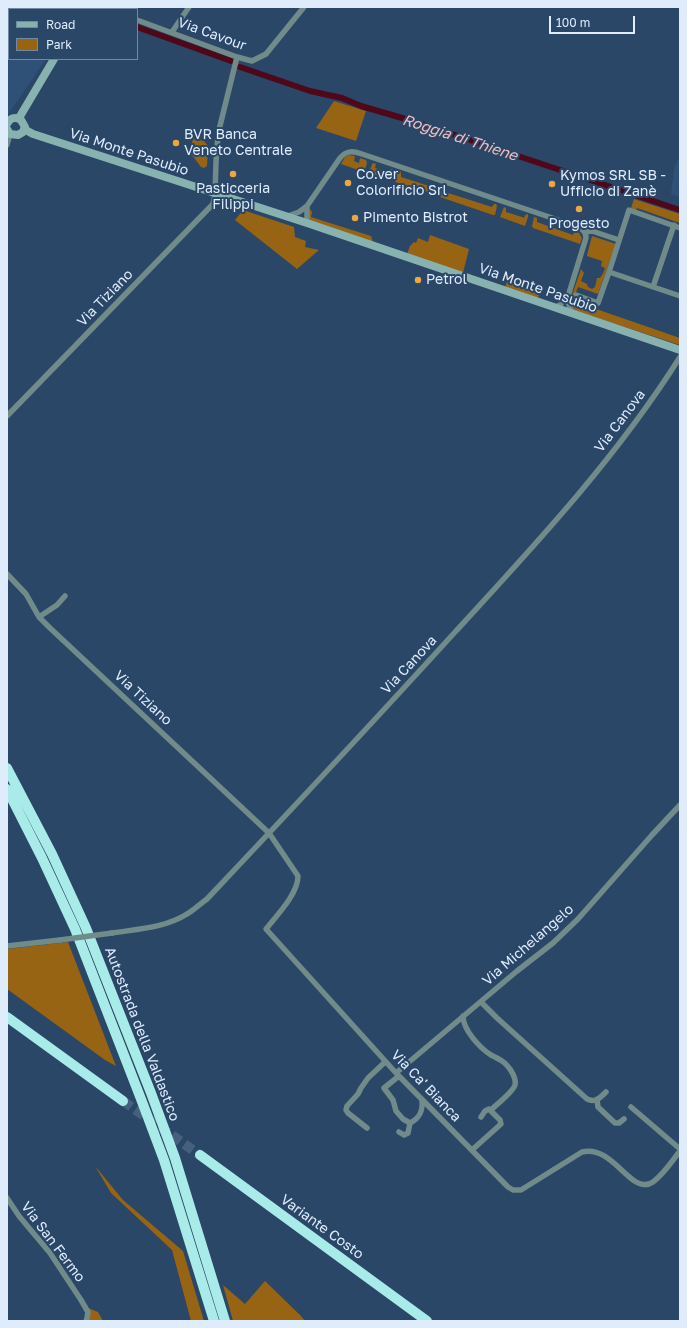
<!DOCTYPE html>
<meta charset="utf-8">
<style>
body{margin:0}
#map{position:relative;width:687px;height:1328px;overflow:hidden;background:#2a4768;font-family:"Golos Text",sans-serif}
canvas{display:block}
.frame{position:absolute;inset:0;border:8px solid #dfecfc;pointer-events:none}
.legend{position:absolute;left:8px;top:8px;width:130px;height:52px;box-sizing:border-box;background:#2a4768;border:1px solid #7289a3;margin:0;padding:5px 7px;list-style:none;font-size:12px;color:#dfecfc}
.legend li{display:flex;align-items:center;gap:8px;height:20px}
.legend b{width:20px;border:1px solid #7289a3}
.scale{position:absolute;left:549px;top:16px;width:86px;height:18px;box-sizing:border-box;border:2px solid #dfecfc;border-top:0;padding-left:5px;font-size:12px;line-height:14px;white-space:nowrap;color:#dfecfc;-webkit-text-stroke:3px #2a4768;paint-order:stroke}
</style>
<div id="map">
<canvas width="687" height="1328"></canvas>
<div class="frame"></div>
<ul class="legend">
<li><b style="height:5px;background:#88b2b0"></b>Road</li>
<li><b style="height:11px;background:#966412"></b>Park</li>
</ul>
<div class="scale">100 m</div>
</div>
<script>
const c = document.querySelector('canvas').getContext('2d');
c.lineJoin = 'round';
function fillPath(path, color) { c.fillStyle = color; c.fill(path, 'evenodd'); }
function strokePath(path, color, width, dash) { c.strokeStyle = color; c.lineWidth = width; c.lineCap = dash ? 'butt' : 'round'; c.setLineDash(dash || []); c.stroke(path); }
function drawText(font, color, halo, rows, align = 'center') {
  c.font = font + ' "Golos Text",sans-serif'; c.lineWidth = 4; c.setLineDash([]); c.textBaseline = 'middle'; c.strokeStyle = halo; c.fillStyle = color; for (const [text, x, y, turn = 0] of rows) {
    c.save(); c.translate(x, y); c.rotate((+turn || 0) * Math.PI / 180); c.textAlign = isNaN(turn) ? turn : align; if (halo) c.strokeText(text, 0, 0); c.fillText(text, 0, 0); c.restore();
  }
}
const built = new Path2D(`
 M7,7h42l6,2h-46v50h37l-39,57z
 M680,156v41l-9,-3 3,-25z`);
const green = new Path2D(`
 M334,101l32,10 -10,30 -40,-13z
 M193,139l11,2 4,5 -1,20 -3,2 -3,-1 -9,-12 -4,2v-1z
 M349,155l6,1 -1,5 5,2 1,-5 6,2 1,3 -3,9 -23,-8 4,-7z
 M374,163l2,1 -1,4 13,4 2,-3h2l1,2 -3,9 -21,-7 3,-9z
 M400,171l1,2v4l28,9 2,-3h2l1,1 -3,9 -36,-11 2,-8z
 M442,185l1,2 -1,4 50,16 2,-3h2l1,2 -2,9h-2l-56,-19 2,-10z
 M634,199l46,15v9l-43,-15 -1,2 -5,-2z
 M504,207l2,1v4l16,5 2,1 1,-3 3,-1v3l-3,9 -25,-9z
 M310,209l2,3 -1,5 60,19 2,6 -62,-20 -2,-4z
 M243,210l51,17 1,10 11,4 -1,6 14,3 -22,19 -62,-49z
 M534,217l3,1v4l36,13 2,-5 4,3 3,5 -2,6 -47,-16 -1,-2z
 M430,235l39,14 -6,24 -56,-19 3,-8 4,-4 2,1 2,-5 10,4z
 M592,236l24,8 -18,50 -20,-7 -5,14 107,37v7l-107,-35 -3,-9 11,-32 3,4 -3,8 6,3 1,3 4,2 3,-2 2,-9h3c2,-3 4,-6 5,-10l-4,-2 1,-5 -15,-5v-1z
 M507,282l33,11 -2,5 -33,-11z
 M68,942l48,124 -11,-6 -98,-71v-40z
 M95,1166l28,34 60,51 21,70h-13l-19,-71 -61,-57z
 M265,1281l36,35 4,5h-72l-10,-36 22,19z
 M88,1308l10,4 5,9h-15z`);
const canal = new Path2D(`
 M75,7l4,2
 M137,27l94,34
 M240,67l70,24 32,7 19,8 55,16 264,88`);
const highwayTunnel = new Path2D(`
 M123,1101l77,54`);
const street = new Path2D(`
 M99,7l6,2
 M137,20l100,37 15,4 14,-7 38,-47
 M172,32l17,-25
 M7,145l3,-11
 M288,216l11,-4 8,-6
 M307,223v-17l33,-48c7,-8 13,-7 22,-4l214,72c6,3 10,5 10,12l-17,55 -1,9 4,12
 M680,228l-51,-18 -20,62 71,24
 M585,232l7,-1 27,9
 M653,287l21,-62
 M576,295l22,8 11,-31
 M554,308l6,-3 8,-10
 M7,416l206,-212 2,-10 1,-32 2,-28 19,-77
 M7,574l19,20 13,23 11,11 219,205 29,43c0,18 -21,39 -32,53l130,144 112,114 5,3h8l61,-38c32,-8 49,45 71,30 11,-8 19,-21 27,-31
 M39,617l18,-12 8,-9
 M112,933c25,-4 53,-5 75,-19 7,-4 13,-10 20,-15 84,-89 167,-178 249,-268 80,-87 161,-174 224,-274
 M7,946l53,-6
 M481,1002l16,16 90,81c8,4 13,-1 19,-7
 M463,1016c0,14 17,32 28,39 4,2 8,4 11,6 6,4 15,16 13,24 -2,7 -18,19 -24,25
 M396,1073l121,-102 36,-28 25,-24 74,-84 28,-30
 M399,1076l-15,12 9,12 3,11 7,8 7,4 -2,10 -4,2 -5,-3
 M597,1100l1,7 17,16h4l5,-4
 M631,1107l49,42
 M410,1123c10,-5 13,-12 12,-23
 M367,1128l-19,-15 -2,-3 1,-4 11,-12 3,-6 7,-10 17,-16
 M472,1150l29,-26 -1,-4 -11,-11 -4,2 -4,6
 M7,1198l12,18 31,37 31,47 7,12 -1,6 -1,3`);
const secondary = new Path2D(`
 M83,9l1,-2
 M19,118l35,-59
 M7,124c3,-6 8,-8 14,-4l4,7 -2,5 -5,3 -8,-1 -3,-5
 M24,129l9,5 274,89 373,127`);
const highway = new Path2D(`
 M7,768l45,86 34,74 65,165 24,65 50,163
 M7,789l35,69 33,71 66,170 23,61 50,161
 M7,1017l116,84
 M200,1155l227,166`);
const streetBridge = new Path2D(`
 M60,940l52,-7`);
const markers = [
 [176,143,4,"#efa73d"],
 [233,174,4,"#efa73d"],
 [348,183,4,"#efa73d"],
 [552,184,4,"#efa73d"],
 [579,209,4,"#efa73d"],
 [355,218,4,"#efa73d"],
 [418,280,4,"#efa73d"]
];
const streetNames = [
 ["Via Cavour",212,34,20],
 ["Via Monte Pasubio",129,152,18],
 ["Via Monte Pasubio",538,288,19],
 ["Via Tiziano",105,298,-46],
 ["Via Canova",620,421,-53],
 ["Via Canova",409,665,-47],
 ["Via Tiziano",143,698,43],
 ["Via Michelangelo",528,945,-41],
 ["Autostrada della Valdastico",142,1034,69],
 ["Via Ca' Bianca",426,1086,46],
 ["Variante Costo",322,1227,36],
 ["Via San Fermo",53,1242,53]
];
const poiNames = [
 ["BVR Banca",184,135],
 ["Veneto Centrale",184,151],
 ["Co.ver",356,175],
 ["Colorificio Srl",356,191],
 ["Kymos SRL SB -",560,176],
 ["Ufficio di Zanè",560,192],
 ["Pasticceria",233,189,"center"],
 ["Filippi",233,205,"center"],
 ["Pimento Bistrot",363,218],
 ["Progesto",579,224,"center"],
 ["Petrol",426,280]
];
const waterNames = [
 ["Roggia di Thiene",460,138,18]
];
fillPath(built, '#305177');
fillPath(green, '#966412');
strokePath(canal, '#4f081a', 6);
strokePath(highwayTunnel, '#45607e', 10, [10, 5]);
strokePath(street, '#718b8a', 5.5);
strokePath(secondary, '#88b2b0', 8);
strokePath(highway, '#a9ebe8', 10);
strokePath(streetBridge, '#718b8a', 5.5);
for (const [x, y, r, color] of markers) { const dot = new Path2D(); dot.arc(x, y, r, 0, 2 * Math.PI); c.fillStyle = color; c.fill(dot); strokePath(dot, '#2a4768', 1.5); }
drawText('14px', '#dfecfc', '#2a4768', streetNames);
drawText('14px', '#dfecfc', '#2a4768', poiNames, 'left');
drawText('italic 15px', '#f1bbbf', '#2a4768', waterNames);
</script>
